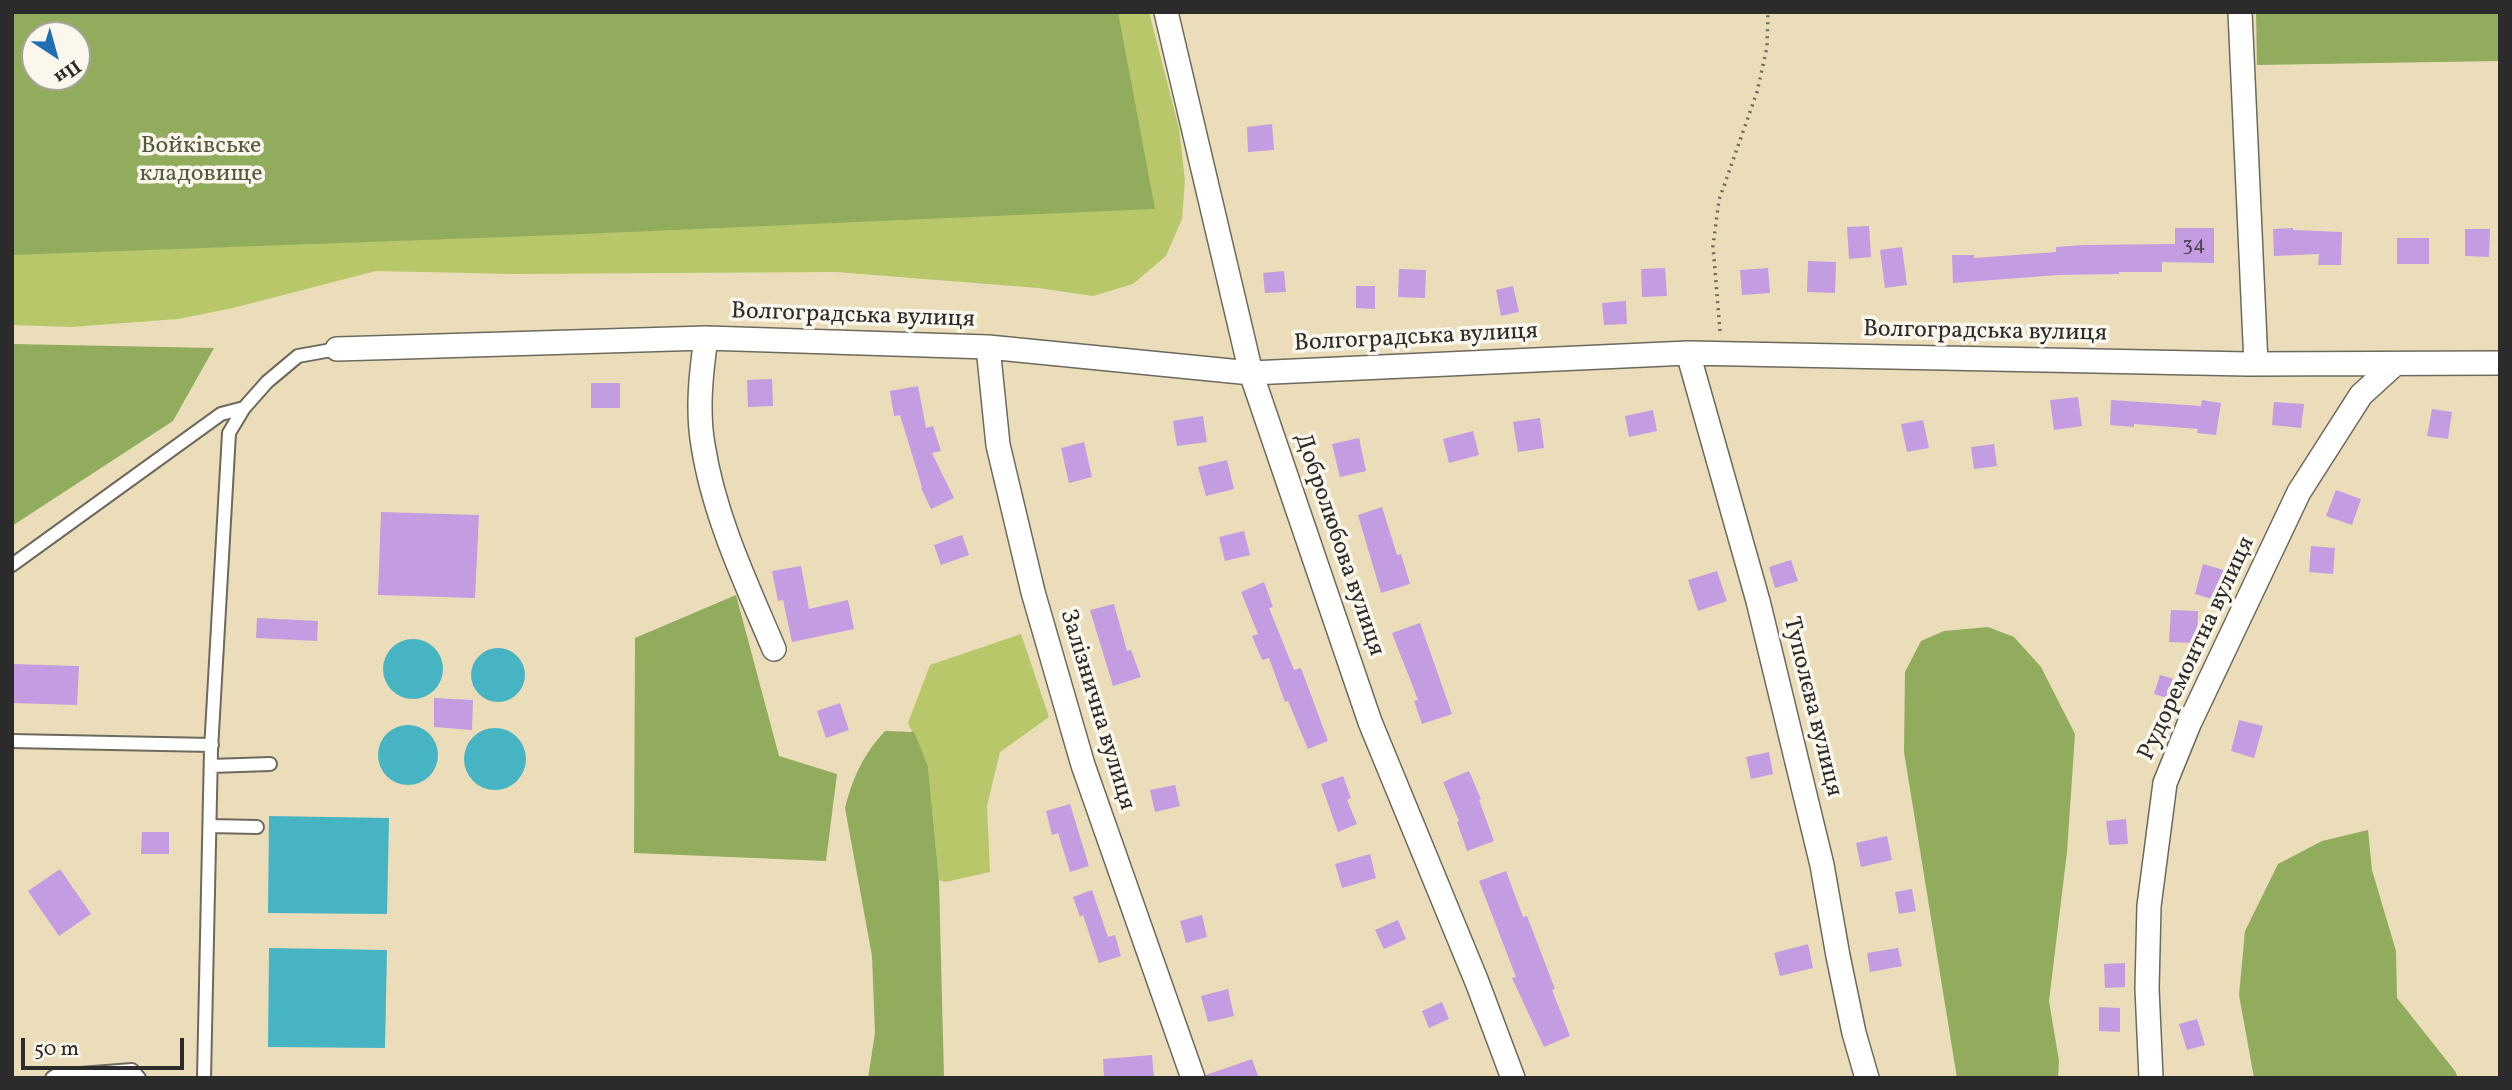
<!DOCTYPE html>
<meta charset="utf-8">
<style>
body{margin:0}
#map{position:relative;width:2512px;height:1090px;overflow:hidden;background:#ebddba;font-family:Vollkorn,serif}
canvas{display:block}
.frame{position:absolute;inset:0;border:14px solid #2b2b2b;pointer-events:none}
.north{position:absolute;left:21px;top:21px;width:70px;height:70px;box-sizing:border-box;background:#fbf7ec;border:2px solid #a8a59f;border-radius:50%;rotate:144deg;font-size:19px;font-weight:700;line-height:28px;text-align:center;color:#2b2b2b}
.north::after{content:'';display:block;margin:auto;width:24px;height:32px;background:#1f6fb2;clip-path:polygon(50% 0,100% 100%,50% 72%,0 100%)}
.scale{position:absolute;left:21px;top:1038px;width:163px;height:32px;box-sizing:border-box;border:4px solid #2b2b2b;border-top:0;padding-left:9px;font-size:21px;line-height:24px;white-space:nowrap;color:#2b2b2b;-webkit-text-stroke:5px #fbf7ec;paint-order:stroke}
</style>
<div id="map">
<canvas width="2512" height="1090"></canvas>
<div class="frame"></div>
<div class="north">Пн</div>
<div class="scale">50 m</div>
</div>
<script>
const c = document.querySelector('canvas').getContext('2d');
c.lineJoin = 'round';
function fillPath(path, color) { c.fillStyle = color; c.fill(path, 'evenodd'); }
function strokePath(path, color, width, dash) { c.strokeStyle = color; c.lineWidth = width; c.lineCap = dash ? 'butt' : 'round'; c.setLineDash(dash || []); c.stroke(path); }
function drawText(font, color, halo, rows, align = 'center') {
  c.font = font + ' Vollkorn,serif'; c.lineWidth = 7; c.setLineDash([]); c.textBaseline = 'middle'; c.strokeStyle = halo; c.fillStyle = color; for (const [text, x, y, turn = 0] of rows) {
    c.save(); c.translate(x, y); c.rotate((+turn || 0) * Math.PI / 180); c.textAlign = isNaN(turn) ? turn : align; if (halo) c.strokeText(text, 0, 0); c.fillText(text, 0, 0); c.restore();
  }
}
const green = new Path2D(`
 M12,12h1137l30,116 6,53 -3,38 -16,37 -33,28 -40,12 -55,-8 -202,-16 -323,2 -137,-3 -143,37 -55,11 -107,8 -59,-2zM35,35h42v42h-42z
 M1021,634l28,83 -49,35 -13,54 3,66 -45,10 -6,-2 -11,-114 -20,-43 22,-58z`);
const forest = new Path2D(`
 M12,12h1106l37,197 -596,26 -547,20zM77,35v42h-42v-42z
 M2256,12h244v49l-243,4z
 M12,344l202,4 -41,73 -161,105z
 M736,595l43,161 58,18 -11,87 -192,-8 1,-215z
 M1988,627l26,10 27,30 34,67 -8,118 -18,149 10,60 -1,17h-101l-53,-326 1,-80 16,-31 23,-10z
 M885,731l29,1 14,34 11,114 5,198h-76l7,-45 -3,-77 -27,-148c8,-31 18,-53 40,-77z
 M2368,830l4,40 24,81 1,47 58,73 3,7h-204l-15,-83 6,-64 33,-67 44,-23z`);
const water = new Path2D(`
 M383 669a30 30 0 1 1 60 0a30 30 0 1 1-60 0Z
 M471 675a27 27 0 1 1 54 0a27 27 0 1 1-54 0Z
 M378 755a30 30 0 1 1 60 0a30 30 0 1 1-60 0Z
 M464 759a31 31 0 1 1 62 0a31 31 0 1 1-62 0Z
 M269,816l120,2 -2,96 -119,-1z
 M269,948l118,2 -2,98 -117,-1z`);
const building = new Path2D(`
 M1272,124l2,26 -26,2 -1,-25z
 M1869,226l2,31 -22,2 -2,-32z
 M2175,228h39v35l-52,-1v10h-43v2l-61,1 -105,8 -1,-28h22v3l82,-6v-5l27,-2 92,-1z
 M2293,228v2l49,2 -1,33h-23l1,-11 -45,2 -1,-27z
 M2465,229h25l-1,28 -24,-1z
 M2397,238h32v26h-32z
 M1902,247l5,38 -22,3 -5,-38z
 M1808,261l28,1 -1,31 -28,-1z
 M1665,268l2,28 -25,1 -1,-28z
 M1768,268l2,25 -28,2 -2,-25z
 M1399,269l27,1 -1,28 -27,-1z
 M1284,271l2,21 -21,1 -2,-20z
 M1356,286h19v23l-19,-1z
 M1513,286l6,26 -18,4 -5,-26z
 M1626,301l1,23 -23,1 -2,-22z
 M772,379l1,27 -25,1 -1,-27z
 M591,383h29v25h-29z
 M918,386l8,42 7,-2 8,25 -9,2 22,45 -23,11 -10,-21 1,-1 -22,-72 -6,1 -4,-25z
 M2078,397l4,29 -28,4 -4,-30z
 M2111,400l90,6 1,-6 19,3 -5,32 -19,-2 1,-4 -64,-5v3l-24,-2z
 M2274,402l30,2 -3,24 -29,-3z
 M2432,409l20,3 -4,27 -21,-3z
 M1653,410l4,21 -28,6 -4,-21z
 M1203,416l4,26 -30,4 -4,-25z
 M1540,418l4,30 -26,4 -5,-30z
 M1923,420l6,28 -22,4 -6,-28z
 M1473,431l6,24 -30,8 -6,-24z
 M1359,438l7,33 -26,6 -8,-33z
 M1084,442l8,35 -23,6 -8,-35z
 M1994,444l3,22 -23,3 -3,-22z
 M1227,460l7,29 -28,7 -8,-29z
 M2336,490l25,9 -9,26 -26,-9z
 M1382,507l15,48 4,-1 9,30 -29,9 -23,-78z
 M381,512l98,3 -4,83 -97,-3z
 M1244,531l6,24 -25,6 -6,-24z
 M962,535l7,20 -28,10 -7,-20z
 M2311,546l24,2 -2,26 -24,-2z
 M1791,560l7,21 -23,7 -6,-21z
 M2203,564l27,8 -8,30 -27,-8z
 M801,566l8,43 39,-9 6,29 -62,13 -9,-42 -5,1 -6,-30z
 M1717,571l10,30 -29,10 -10,-31z
 M1264,582l9,25 -4,1 25,62 7,-2 27,73 -20,8 -20,-48 -3,1 -16,-44 -7,2 -10,-24 6,-2 -17,-42z
 M1114,604l13,47 4,-1 10,27 -28,9 -23,-76z
 M2171,610l27,1 -1,32 -28,-1z
 M257,618l61,3 -1,20 -61,-3z
 M1420,623l32,91 -30,10 -8,-23 4,-1 -26,-67z
 M12,664l67,2 -2,39 -65,-2z
 M2160,675l21,6 -6,19 -21,-6z
 M434,698l39,2 -1,30 -38,-3z
 M840,703l9,27 -23,8 -9,-27z
 M2239,720l24,6 -9,32 -23,-7z
 M1769,752l4,22 -22,5 -5,-22z
 M1469,771l12,28 -2,1 15,41 -27,10 -10,-29 2,-1 -16,-39z
 M1343,776l8,22 -4,2 10,24 -19,8 -17,-48z
 M1175,785l5,21 -25,6 -5,-22z
 M1070,804l19,62 -19,6 -12,-39 -6,2 -6,-24z
 M2126,819l2,25 -19,1 -3,-24z
 M142,832h27v22h-28z
 M1887,836l5,24 -31,7 -5,-24z
 M1370,854l6,24 -34,10 -7,-24z
 M60,869l31,45 -32,22 -31,-45z
 M1506,871l17,46 4,-1 28,73 -3,1 18,46 -26,11 -32,-69 4,-1 -37,-96z
 M1912,889l4,22 -17,3 -4,-22z
 M1092,890l16,47 7,-2 6,21 -22,7 -16,-48 -3,2 -7,-20z
 M1202,915l5,22 -21,6 -6,-22z
 M1398,920l8,19 -22,10 -9,-19z
 M1808,944l5,24 -33,8 -6,-23z
 M1898,948l4,18 -32,6 -3,-19z
 M2125,963v24l-20,1 -1,-24z
 M1228,989l6,27 -26,6 -7,-26z
 M1442,1002l7,17 -20,9 -7,-17z
 M2099,1007l21,1v24l-21,-1z
 M2197,1019l8,26 -18,5 -8,-26z
 M1152,1055l2,23h-50l-1,-19z
 M1252,1059l7,19h-52l-1,-3z`);
const path = new Path2D(`
 M1720,331l-7,-85 6,-46 38,-108 10,-45 1,-35`);
const lane = new Path2D(`
 M12,565l209,-151 23,-6
 M12,741l200,4
 M211,766l59,-2
 M210,826l47,1
 M52,1078l3,-2 77,-6 7,8
 M204,1078l7,-328 18,-317 15,-25 23,-26 31,-26 39,-7`);
const street = new Path2D(`
 M1166,12l85,361 119,349 107,260 36,96
 M2240,12l16,352
 M706,338c-5,35 -9,72 -3,107 11,71 43,138 71,204
 M988,347l10,98 35,147 50,173 110,313
 M337,349l369,-11 282,9 263,26 437,-20 560,11 252,-1
 M1688,353l70,248 64,264 16,91 16,77 13,45
 M2151,1078l-4,-90 2,-82 16,-123 24,-59 110,-232 62,-97 34,-31`);
const numberNames = [
 ["34",2194,246]
];
const parkNames = [
 ["Войківське",201,148],
 ["кладовище",201,176]
];
const streetNames = [
 ["Волгоградська вулиця",853,317,2],
 ["Волгоградська вулиця",1985,333,1],
 ["Волгоградська вулиця",1416,339,-3],
 ["Добролюбова вулиця",1338,545,71],
 ["Рудоремонтна вулиця",2198,649,-65],
 ["Туполєва вулиця",1811,707,76],
 ["Залізнична вулиця",1096,710,73]
];
fillPath(green, '#b8c76a');
fillPath(forest, '#92ac5e');
fillPath(water, '#47b4c3');
fillPath(building, '#c49ce1');
strokePath(lane, '#6e695d', 16);
strokePath(street, '#6e695d', 26);
strokePath(path, '#6e695d', 3.5, [2, 5]);
strokePath(lane, '#fff', 12);
strokePath(street, '#fff', 23);
drawText('21px', '#514758', null, numberNames);
drawText('24px', '#555a3e', '#fbf7ec', parkNames);
drawText('24px', '#2b2b2b', '#fbf7ec', streetNames);
</script>
